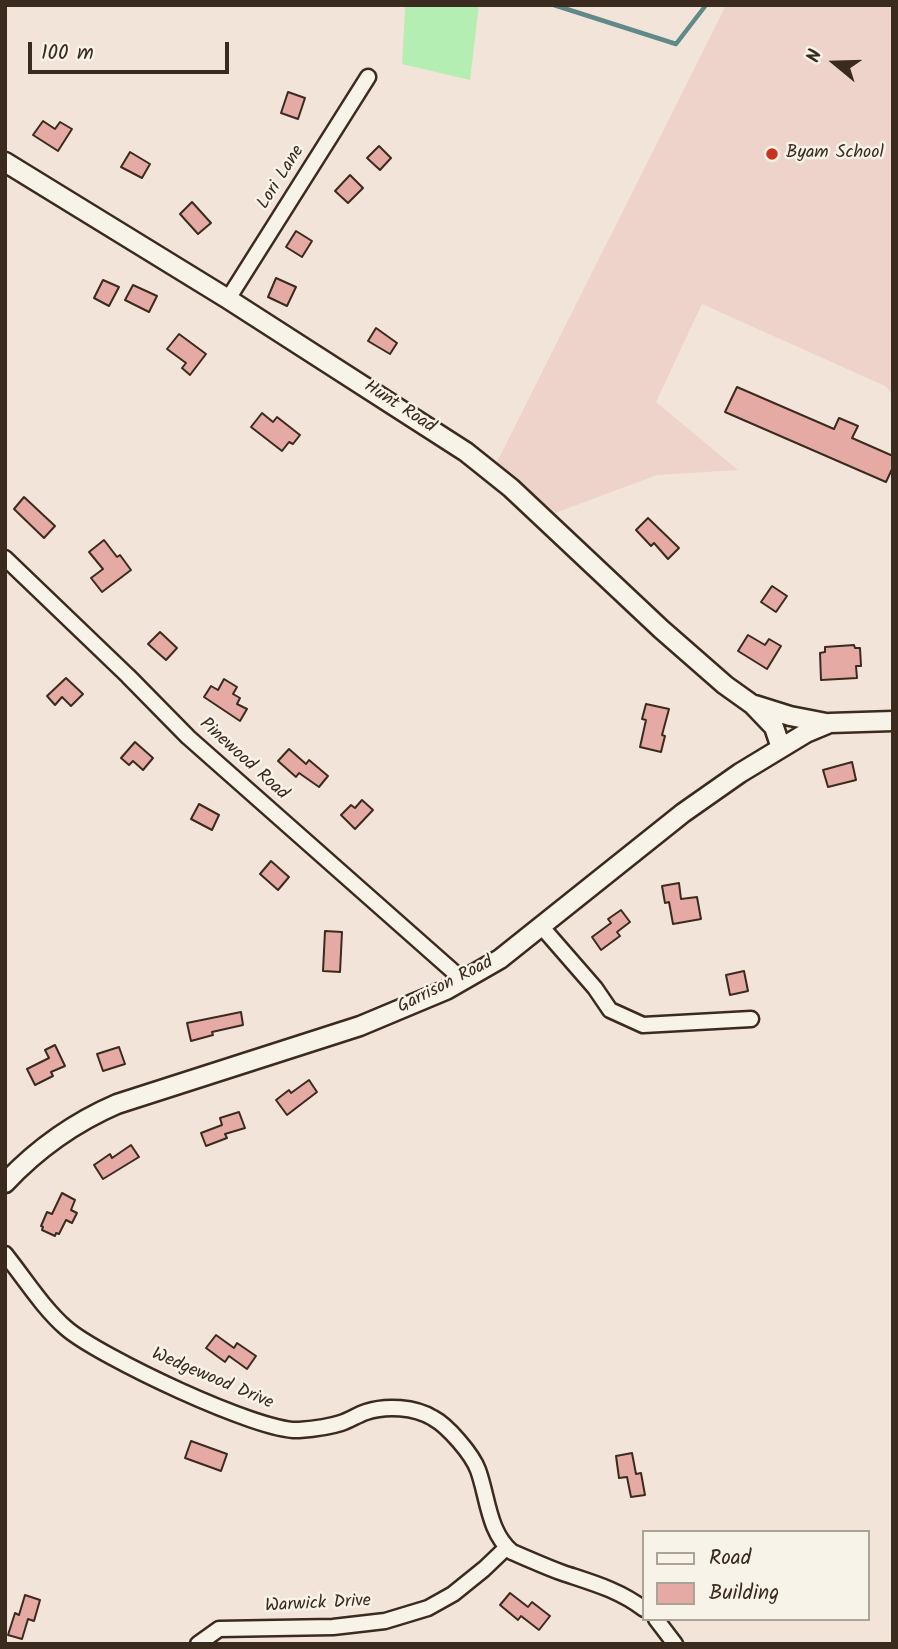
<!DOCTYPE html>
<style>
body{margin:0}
#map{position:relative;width:898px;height:1649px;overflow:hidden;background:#f3e4da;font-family:Kalam,sans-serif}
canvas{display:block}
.frame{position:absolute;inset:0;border:7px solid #3b2a1e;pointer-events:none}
.legend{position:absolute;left:642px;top:1530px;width:228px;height:91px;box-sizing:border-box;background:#f7f3e8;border:2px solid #aca397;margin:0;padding:9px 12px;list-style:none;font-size:21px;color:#3b2a1e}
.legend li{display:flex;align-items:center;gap:14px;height:35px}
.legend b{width:35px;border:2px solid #aca397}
.north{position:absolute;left:800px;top:28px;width:70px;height:70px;-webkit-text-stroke:5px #f7f3e8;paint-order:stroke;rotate:289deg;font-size:19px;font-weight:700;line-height:28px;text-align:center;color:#3b2a1e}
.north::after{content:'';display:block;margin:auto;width:24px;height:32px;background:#3b2a1e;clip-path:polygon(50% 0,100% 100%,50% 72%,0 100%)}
.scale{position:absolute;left:28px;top:42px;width:201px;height:32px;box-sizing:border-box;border:4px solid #3b2a1e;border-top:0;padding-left:9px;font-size:21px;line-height:24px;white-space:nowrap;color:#3b2a1e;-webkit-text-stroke:5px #f7f3e8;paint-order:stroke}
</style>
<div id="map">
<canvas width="898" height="1649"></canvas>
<div class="frame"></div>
<ul class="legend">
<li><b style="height:9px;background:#f7f3e8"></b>Road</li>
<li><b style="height:19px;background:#e4aaa3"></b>Building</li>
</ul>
<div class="north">N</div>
<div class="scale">100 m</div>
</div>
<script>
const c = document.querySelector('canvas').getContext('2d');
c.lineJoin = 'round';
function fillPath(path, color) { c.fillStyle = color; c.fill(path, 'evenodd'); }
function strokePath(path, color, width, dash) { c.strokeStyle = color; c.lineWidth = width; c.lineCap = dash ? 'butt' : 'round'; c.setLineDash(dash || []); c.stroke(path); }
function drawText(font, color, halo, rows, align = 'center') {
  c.font = font + ' Kalam,sans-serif'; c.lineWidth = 5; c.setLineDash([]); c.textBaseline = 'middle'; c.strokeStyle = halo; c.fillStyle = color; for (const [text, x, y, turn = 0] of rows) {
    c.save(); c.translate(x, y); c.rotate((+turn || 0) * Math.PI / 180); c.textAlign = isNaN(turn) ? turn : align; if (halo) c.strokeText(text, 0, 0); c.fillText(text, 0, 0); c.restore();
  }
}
const built = new Path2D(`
 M726,5h167v390l-8,-9 -183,-82 -46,98 82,68 -81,5 -102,38 -58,-51z`);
const green = new Path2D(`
 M404,5h75l-9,75 -68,-16 3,-53z`);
const stream = new Path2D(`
 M554,5l122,39 30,-39`);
const building = new Path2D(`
 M288,92l17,6 -7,21 -17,-6z
 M43,121l12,8 5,-7 12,7 -14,22 -25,-16z
 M379,146l12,12 -11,12 -13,-12z
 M130,152l20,12 -8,14 -21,-11z
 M350,175l13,13 -15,15 -13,-12z
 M192,202l19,21 -13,11 -18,-20z
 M296,231l16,10 -10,16 -16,-10z
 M276,278l20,9 -9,19 -19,-9z
 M103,280l16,7 -10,19 -15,-8z
 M133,285l24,11 -8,16 -24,-12z
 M376,328l21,15 -7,11 -22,-13z
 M179,334l27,20 -16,21 -8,-7 4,-5 -19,-14z
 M737,387l97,42 5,-11 19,8 -6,12 41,18v11l-7,15 -161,-70z
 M262,413l11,9 4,-5 23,18 -7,9 -4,-2 -7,9 -31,-24z
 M24,497l31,29 -11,12 -30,-29z
 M648,518l31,30 -11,11 -14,-16 -3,3 -15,-16z
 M104,540l13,17 3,-2 11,15 -29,22 -11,-14 12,-9 -14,-17z
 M772,586l15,10 -11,16 -15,-10z
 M160,632l17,16 -11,12 -18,-16z
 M748,635l17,10 4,-6 12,7 -14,23 -29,-18z
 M854,645l1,3h5l1,18h-5l1,12 -36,2 -1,-27 5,-1v-5z
 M66,678l17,16 -12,12 -9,-9 -7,8 -8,-9z
 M224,679l13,8 -4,7 7,4 -3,6 10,5 -7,12 -36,-24 7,-11 7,4z
 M646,704l23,5 -7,26 3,1 -4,16 -21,-5 6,-27 -4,-1z
 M135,742l18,16 -10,12 -10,-9 -4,4 -8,-7z
 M289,749l17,15 3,-4 19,16 -9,11 -20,-14 -3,4 -18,-16z
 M852,762l4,18 -28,7 -5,-17z
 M362,800l11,10 -18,19 -14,-14 10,-10 4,3z
 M199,804l20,11 -7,15 -21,-11z
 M271,861l18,16 -11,13 -18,-16z
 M679,883l2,16 16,-2 4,22 -28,5 -4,-22 -4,1 -3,-17z
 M621,910l9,12 -13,10 3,4 -19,14 -9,-13 19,-14 -3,-4z
 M325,931l17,1 -2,40 -17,-1z
 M744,971l4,20 -18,4 -4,-20z
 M241,1012l2,13 -31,7 1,3 -22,6 -4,-18z
 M55,1045l10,21 -14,6 2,4 -18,9 -8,-16 22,-11 -4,-8z
 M119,1047l6,17 -22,7 -6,-17z
 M309,1080l8,12 -30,23 -11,-15 13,-10 2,3z
 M239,1112l6,16 -20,6 2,4 -21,8 -5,-13 21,-8 -2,-7z
 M131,1145l8,12 -36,22 -9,-14 16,-11 2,4z
 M62,1193l13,7 -4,10 6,3 -5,10 -6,-3 -7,14 -3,-1 -1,3 -13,-6 1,-3 -2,-1 6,-14 5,2z
 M216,1335l18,13 3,-5 19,13 -9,13 -18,-13 -4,6 -19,-14z
 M191,1441l36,13 -6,17 -36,-13z
 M632,1453l4,21 5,-1 4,22 -14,2 -4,-20 -8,1 -3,-22z
 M510,1593l18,14 4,-5 18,14 -11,14 -18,-14 -3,4 -18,-15z
 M25,1595l15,5 -6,21 -6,-2 -6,20 -14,-4 7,-22 4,2z`);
const minor = new Path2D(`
 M228,299l140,-222
 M5,558l123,118 60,61 276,244
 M541,926l54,62 15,22 33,15 108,-6
 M5,1254c20,25 38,54 61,74 32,28 194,105 233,102 13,-1 30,-3 42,-7 9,-3 16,-8 25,-11 20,-7 49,-5 67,6 15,8 39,36 45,52 10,27 10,62 34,82 17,7 34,15 51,21 30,10 56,17 81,36
 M656,1619l19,25
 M198,1644l21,-15 114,-2 52,-6 43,-13 25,-14 31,-25 22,-21`);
const tertiary = new Path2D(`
 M5,162l223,137 238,153 45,36 150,141 64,56 28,20 21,22 7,21
 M755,705l35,11 36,7
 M5,1183c33,-35 68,-60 112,-79l243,-78 86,-36 54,-31 183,-146 57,-40 66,-40 24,-10 63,-2`);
const markers = [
 [772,154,7,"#c8321e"]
];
const poiNames = [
 ["Byam School",786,154]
];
const streetNames = [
 ["Lori Lane",282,178,-58],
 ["Hunt Road",399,408,33],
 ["Pinewood Road",243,760,42],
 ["Garrison Road",446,986,-27],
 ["Wedgewood Drive",212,1380,23],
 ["Warwick Drive",318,1605,-3]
];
fillPath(built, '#eed3ca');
fillPath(green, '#b5eeb2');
strokePath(stream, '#608989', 4.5);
fillPath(building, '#e4aaa3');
strokePath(building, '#3b2a1e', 2);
strokePath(minor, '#3b2a1e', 19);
strokePath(tertiary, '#3b2a1e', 23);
strokePath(minor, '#f7f3e8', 14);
strokePath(tertiary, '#f7f3e8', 18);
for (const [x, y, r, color] of markers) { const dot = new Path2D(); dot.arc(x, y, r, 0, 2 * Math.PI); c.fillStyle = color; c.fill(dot); strokePath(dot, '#f7f3e8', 2.5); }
drawText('18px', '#3b2a1e', '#f7f3e8', poiNames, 'left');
drawText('18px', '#3b2a1e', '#f7f3e8', streetNames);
</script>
